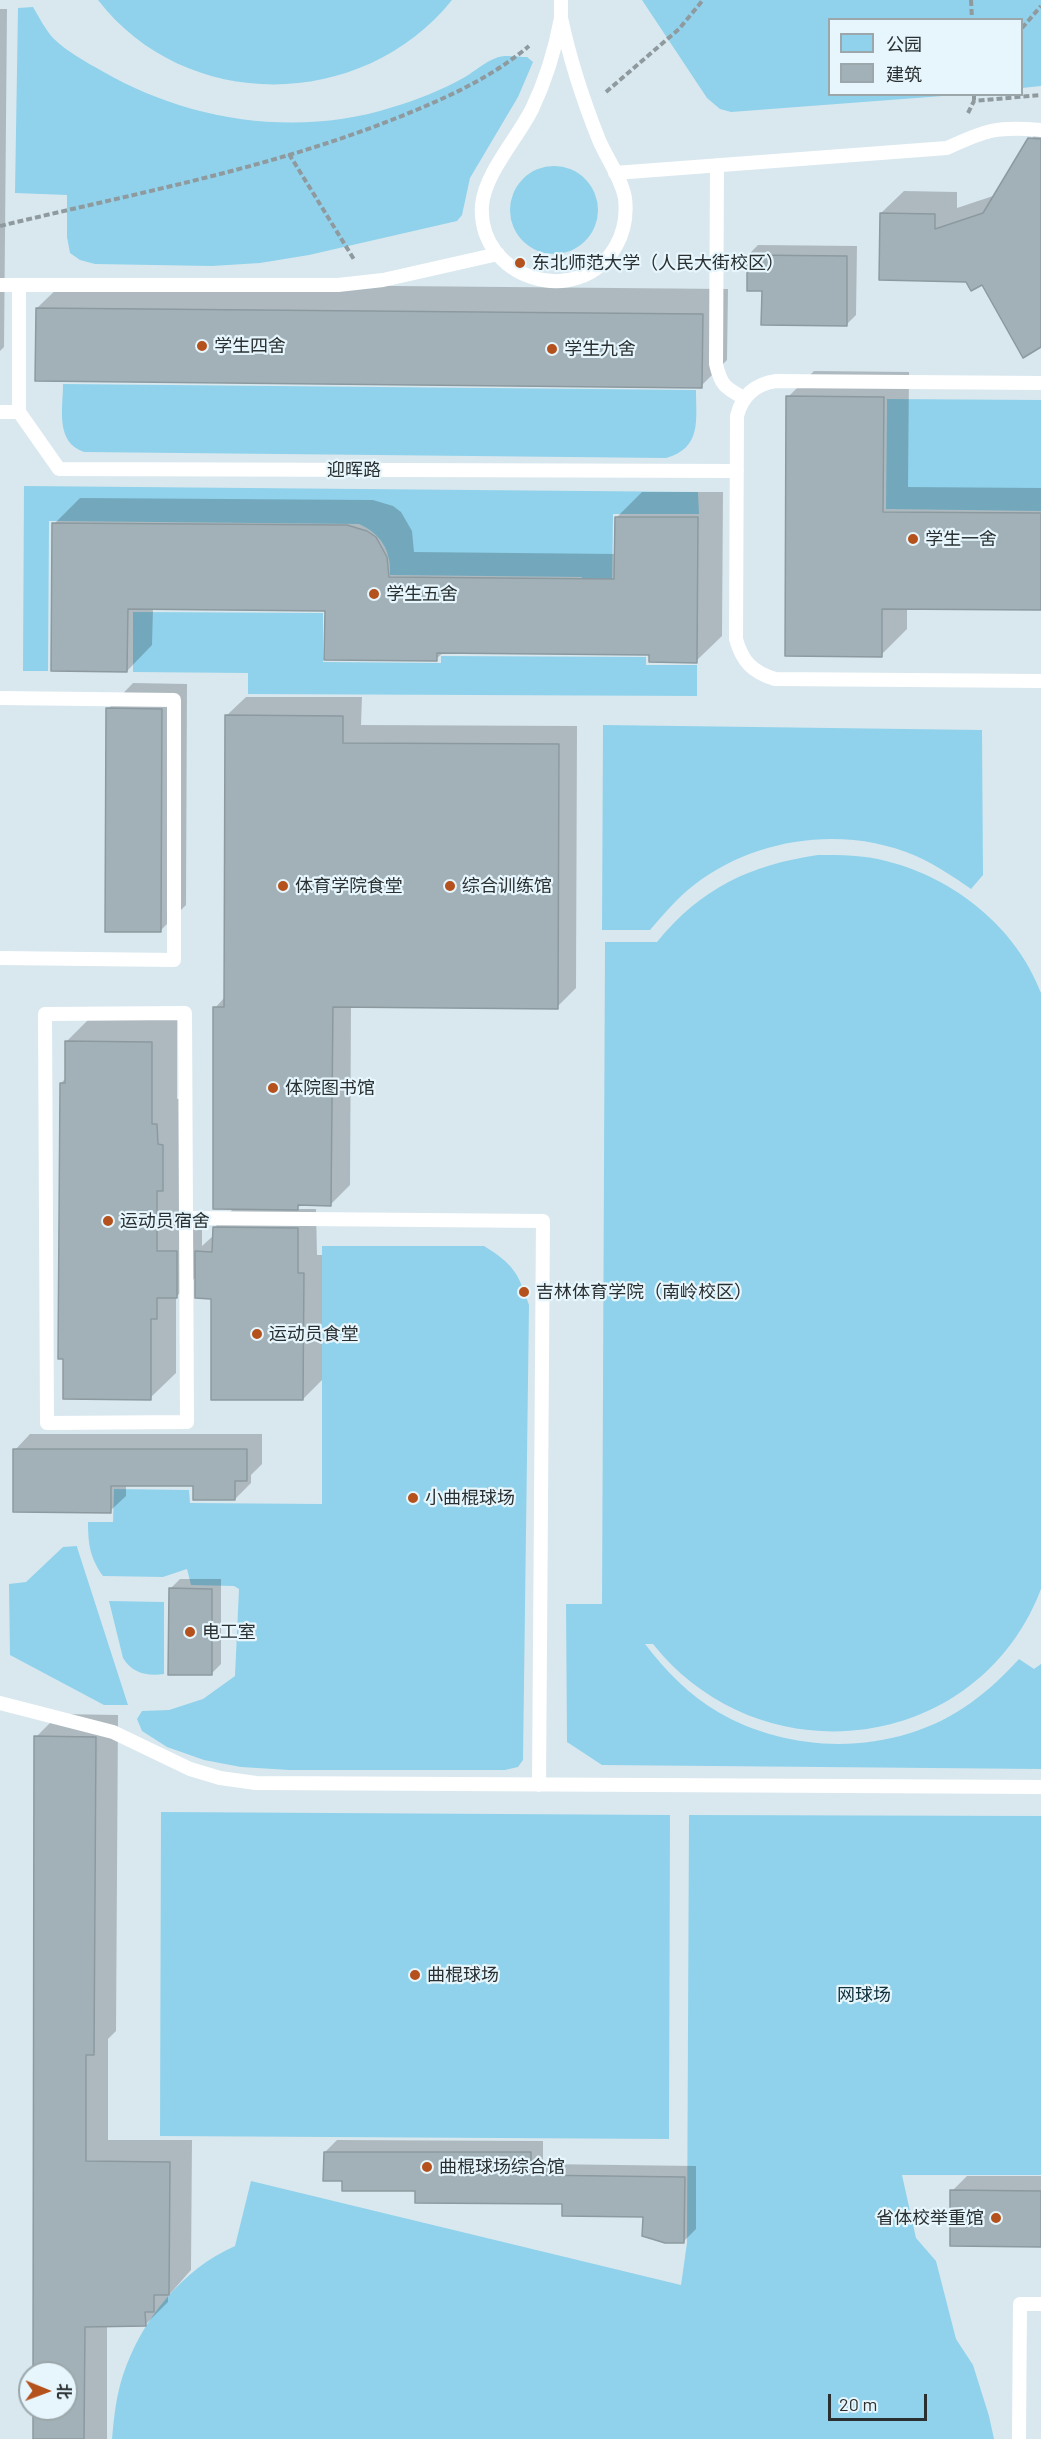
<!DOCTYPE html>
<meta charset="utf-8">
<style>
body{margin:0}
#map{position:relative;width:1041px;height:2439px;overflow:hidden;background:#d9e8ef;font-family:Barlow,"Noto Sans SC",sans-serif}
canvas{display:block}
.legend{position:absolute;left:828px;top:18px;width:195px;height:78px;box-sizing:border-box;background:#e6f6fc;border:2px solid #9ba7ab;margin:0;padding:8px 10px;list-style:none;font-size:18px;color:#2a3032}
.legend li{display:flex;align-items:center;gap:12px;height:30px}
.legend b{width:30px;border:2px solid #9ba7ab}
.north{position:absolute;left:18px;top:2361px;width:60px;height:60px;box-sizing:border-box;background:#e6f6fc;border:2px solid #9ba7ab;border-radius:50%;rotate:91deg;font-size:16px;font-weight:700;line-height:24px;text-align:center;color:#2a3032}
.north::after{content:'';display:block;margin:auto;width:21px;height:27px;background:#b4511c;clip-path:polygon(50% 0,100% 100%,50% 72%,0 100%)}
.scale{position:absolute;left:828px;top:2394px;width:99px;height:27px;box-sizing:border-box;border:3px solid #2a3032;border-top:0;padding-left:8px;font-size:18px;line-height:21px;white-space:nowrap;color:#2a3032;-webkit-text-stroke:4px #e6f6fc;paint-order:stroke}
</style>
<div id="map">
<canvas width="1041" height="2439"></canvas>
<ul class="legend">
<li><b style="height:16px;background:#90d2eb"></b>公园</li>
<li><b style="height:16px;background:#a2b1b7"></b>建筑</li>
</ul>
<div class="north">北</div>
<div class="scale">20 m</div>
</div>
<script>
const c = document.querySelector('canvas').getContext('2d');
c.lineJoin = 'round';
function fillPath(path, color) { c.fillStyle = color; c.fill(path, 'evenodd'); }
function strokePath(path, color, width, dash) { c.strokeStyle = color; c.lineWidth = width; c.lineCap = dash ? 'butt' : 'round'; c.setLineDash(dash || []); c.stroke(path); }
function drawText(font, color, halo, rows, align = 'center') {
  c.font = font + ' Barlow,"Noto Sans SC",sans-serif'; c.lineWidth = 4.5; c.setLineDash([]); c.textBaseline = 'middle'; c.strokeStyle = halo; c.fillStyle = color; for (const [text, x, y, turn = 0] of rows) {
    c.save(); c.translate(x, y); c.rotate((+turn || 0) * Math.PI / 180); c.textAlign = isNaN(turn) ? turn : align; if (halo) c.strokeText(text, 0, 0); c.fillText(text, 0, 0); c.restore();
  }
}
const green = new Path2D(`
 M98,0h354c-89,111 -266,114 -354,0z
 M642,0h399v86l-19,2v-68h-192v74l126,1 -225,17 -11,-3 -13,-11z
 M33,7c6,10 12,22 20,31 13,13 33,24 49,33 86,50 195,67 291,36 24,-7 49,-17 72,-30 10,-6 20,-15 31,-19 8,-4 22,-1 31,-1l6,5 -15,35 -48,81 -8,37 -5,6 -148,34 -49,8 -48,3 -117,-2 -15,-4 -10,-7 -3,-16v-42l-52,-2 3,-185z
 M510 210a44 44 0 1 1 88 0a44 44 0 1 1-88 0Z
 M63,384l633,6c0,30 6,58 -30,68l-582,-6c-29,-10 -21,-43 -21,-68z
 M887,399l154,1v111l-155,-2z
 M24,486l674,6 1,22h-86l-1,77 -29,-1 -1,-13 -192,-2c1,-25 -9,-41 -31,-51l-310,-3 -1,150h-25z
 M133,612l190,1v49l118,1v-7l205,1v8h51v31l-449,-2v-21l-115,-1z
 M603,725l379,5 1,145 -12,14c-17,-12 -35,-24 -55,-33 -70,-31 -161,-19 -222,29 -17,13 -30,29 -44,45h-48z
 M818,855c23,0 46,0 68,6 68,17 130,66 155,132v596c-63,165 -280,191 -388,55h-8c21,27 44,51 73,68 77,45 182,43 254,-10 18,-13 32,-27 47,-43l15,10 7,-5v105l-439,-4 -35,-23 -1,-138h36l3,-662h52c44,-54 93,-77 161,-87z
 M322,1246h162c29,18 34,26 45,59l-6,455 -5,7 -13,3h-216l-48,-3 -37,-7 -37,-13 -25,-16 -5,-12 5,-8 27,-1 34,-11 32,-23 4,-87 -5,-3 -43,-1 -4,-16 -24,8 -60,-1c-13,-18 -15,-32 -15,-54h25l1,-33 75,1 1,13 132,1z
 M77,1546v1l51,158h-24l-94,-50 -1,-71 17,-2 37,-35z
 M109,1601l55,1v72c-17,2 -31,0 -41,-16z
 M161,1812l509,3 -1,324 -509,-3z
 M689,1815l352,1v359h-139l14,63 20,23 20,78 17,26 16,51 5,23h-882c2,-21 4,-43 11,-64 18,-54 59,-106 112,-129l16,-65 430,104 6,-42z`);
const shadow = new Path2D(`
 M0,9h7l-3,338 -4,4z
 M1041,129v217l-58,-63 -16,-2 -86,-68 23,-22 53,1v16l39,-13 31,-52z
 M758,245l99,1 -1,69 -10,10 -83,-35 -15,-35z
 M63,283l665,6 -1,71 -26,26 -664,-78z
 M814,371l95,1 -1,115 133,1v121l-134,-1v21l-26,26 -93,-258z
 M642,492h81l-1,144 -26,25 -46,-8 -206,-1 -8,7 -110,-50 -173,-1 -1,37 -25,26 -73,-147 26,-26 293,2 20,6 8,6 11,19 2,21 202,2 1,-37z
 M133,683l54,1 -1,221 -26,26 -52,-222z
 M246,697h116l-1,28 216,1 -1,262 -19,19 -206,-1 -1,179 -19,19h-29l-6,5h20l1,46h5v125l-19,19 -106,-123 -21,21v76l-26,25 -89,-315 5,-5v-36l26,-26 85,1v82h5v127h20v20l12,-11v-7l20,-20 -19,-200 10,-11 1,-281z
 M30,1434h232v30l-11,11v8l-16,16 -40,-14 -69,-1v12l-16,15 -95,-61z
 M180,1579h41v85l-10,10 -41,-85z
 M59,1714l59,1 -2,316 -8,8v101h84l-1,130 -23,26v6l-23,23h-38v114h-72v-30h31v-36h-31l1,-636z
 M337,2140l206,1v23l153,2v63l-12,12 -40,-25 -80,-14 -147,-12 -73,-10 -19,-28z
 M967,2176h74v69l-89,-54z`);
const building = new Path2D(`
 M1028,138l13,1v208l-18,11 -41,-73 -11,6 -5,-9 -87,-2 1,-67 55,1v15l48,-16z
 M747,255l100,1v70l-86,-1 1,-34h-15z
 M36,308l667,6 -1,74 -667,-7z
 M786,396l98,1 -1,115 158,1v97l-159,-1v48l-97,-1z
 M615,517h83l-1,146 -48,-1v-7l-212,-2v8l-113,-1 1,-49 -197,-2 -1,63 -76,-1 1,-148 295,2 20,6 9,6 11,20 2,20 225,2z
 M106,708l56,1 -1,223h-56z
 M225,715l118,1v27l216,1 -1,265 -225,-2 -2,199 -33,-1v5l-85,-1v-202h11z
 M65,1041l87,1v82h5l1,20 5,1v46h-6v60h20v47h-20v21h-6v81l-88,-1v-40h-5l2,-276h5z
 M213,1227l85,1v45h6l-1,127h-92v-101l-16,-1v-47l17,1z
 M13,1449h234v32h-12v19h-42v-14h-82v27l-98,-1z
 M169,1588l43,1v86h-44z
 M34,1736l62,1 -2,318h-8v106l84,1 -1,133h-15v17h-9l1,14 -61,1 -1,112h-51v-30h33v-36h-33z
 M324,2152h207v23l154,2 -1,66h-19l-23,-7 1,-19 -81,-1v-12l-147,-1v-12h-73v-10h-19z
 M950,2190l91,1v56l-91,-1z`);
const path = new Path2D(`
 M971,0l1,20
 M1022,28l19,-22
 M606,92l73,-63 24,-29
 M974,94v7
 M968,113l6,-12 67,-6
 M289,154l66,107
 M0,226c132,-32 268,-57 394,-107 48,-19 96,-40 135,-73`);
const service = new Path2D(`
 M561,0v18
 M561,18c9,42 22,82 38,122 8,19 22,37 26,58 2,17 -1,34 -9,48 -37,65 -139,33 -134,-41 3,-32 35,-66 50,-96 14,-29 23,-59 29,-91z
 M717,165l-1,199c5,22 10,24 28,34
 M615,173l332,-25c39,-18 50,-22 94,-18
 M0,285h338l45,-5 115,-26
 M1041,383l-265,-2c-21,3 -34,15 -39,35l-1,223c6,22 16,33 39,40l266,2
 M0,412h19l40,57 678,2
 M19,412v-127
 M0,698l174,2v260l-174,-2
 M185,1013l2,409 -140,1 -2,-409z
 M186,1218l357,3 -4,564
 M0,1703l113,29 77,37 30,9 36,5 785,4
 M1019,2439l1,-135h21`);
const markers = [
 [520,263,6,"#b4511c"],
 [202,346,6,"#b4511c"],
 [552,349,6,"#b4511c"],
 [913,539,6,"#b4511c"],
 [374,594,6,"#b4511c"],
 [283,886,6,"#b4511c"],
 [450,886,6,"#b4511c"],
 [273,1088,6,"#b4511c"],
 [108,1221,6,"#b4511c"],
 [524,1292,6,"#b4511c"],
 [257,1334,6,"#b4511c"],
 [413,1498,6,"#b4511c"],
 [190,1632,6,"#b4511c"],
 [415,1975,6,"#b4511c"],
 [427,2167,6,"#b4511c"],
 [996,2218,6,"#b4511c"]
];
const poiNames = [
 ["东北师范大学（人民大街校区）",532,263],
 ["学生四舍",214,346],
 ["学生九舍",564,349],
 ["学生一舍",925,539],
 ["学生五舍",386,594],
 ["体育学院食堂",295,886],
 ["综合训练馆",462,886],
 ["体院图书馆",285,1088],
 ["运动员宿舍",120,1221],
 ["吉林体育学院（南岭校区）",536,1292],
 ["运动员食堂",269,1334],
 ["小曲棍球场",425,1498],
 ["电工室",202,1632],
 ["曲棍球场",427,1975],
 ["曲棍球场综合馆",439,2167],
 ["省体校举重馆",984,2218,"right"]
];
const streetNames = [
 ["迎晖路",354,470]
];
const parkNames = [
 ["网球场",864,1995]
];
fillPath(green, '#90d2eb');
fillPath(shadow, '#0003');
fillPath(building, '#a2b1b7');
strokePath(building, '#8c9aa0', 1.5);
strokePath(path, '#8f9a9f', 4, [6, 3]);
strokePath(service, '#fff', 14);
for (const [x, y, r, color] of markers) { const dot = new Path2D(); dot.arc(x, y, r, 0, 2 * Math.PI); c.fillStyle = color; c.fill(dot); strokePath(dot, '#e6f6fc', 2); }
drawText('18px', '#2a3032', '#e6f6fc', poiNames, 'left');
drawText('18px', '#2a3032', '#e6f6fc', streetNames);
drawText('18px', '#10303c', '#e6f6fc', parkNames);
</script>
